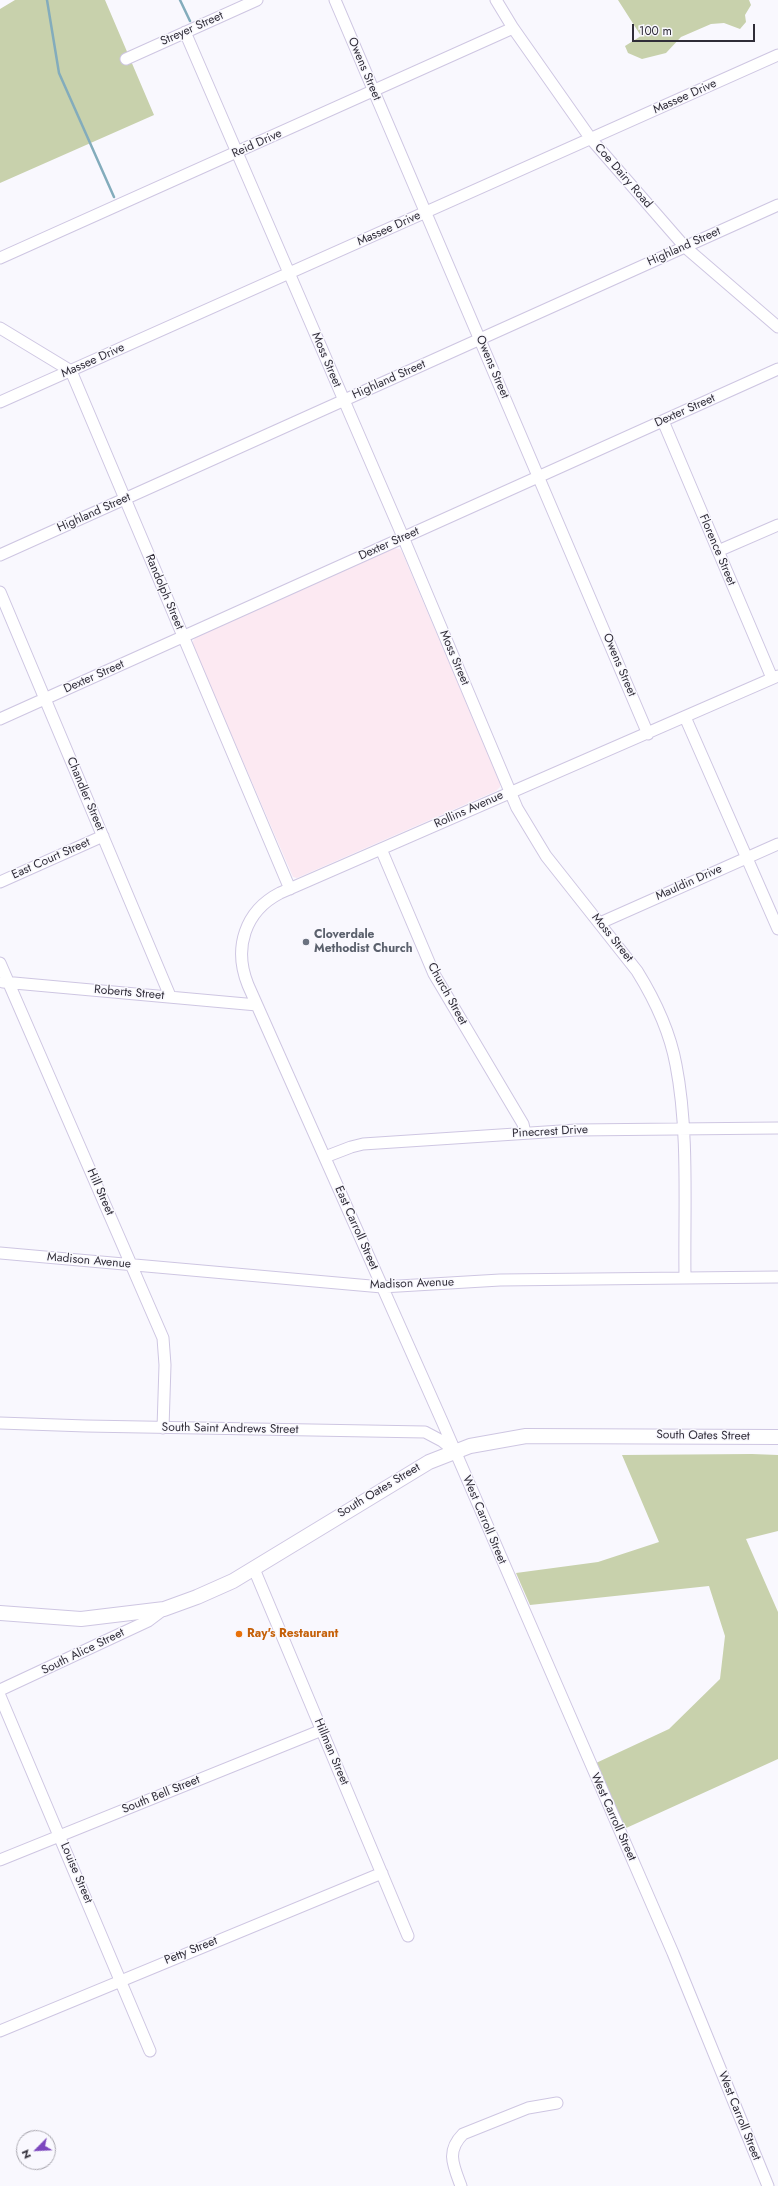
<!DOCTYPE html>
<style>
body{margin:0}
#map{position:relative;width:778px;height:2186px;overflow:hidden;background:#f9f8fe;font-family:Jost,sans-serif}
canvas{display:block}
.north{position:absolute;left:16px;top:2130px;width:40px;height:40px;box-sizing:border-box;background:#f9f8fe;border:1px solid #a9a7af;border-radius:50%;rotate:246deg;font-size:11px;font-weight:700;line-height:16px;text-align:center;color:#302d38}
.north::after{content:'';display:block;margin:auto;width:14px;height:18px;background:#7c47be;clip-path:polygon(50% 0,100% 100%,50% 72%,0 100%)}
.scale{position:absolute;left:632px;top:24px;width:123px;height:18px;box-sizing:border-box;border:2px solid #302d38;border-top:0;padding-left:5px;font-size:12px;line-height:14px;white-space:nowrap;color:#302d38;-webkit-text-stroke:3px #f9f8fe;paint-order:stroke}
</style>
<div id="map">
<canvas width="778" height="2186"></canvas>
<div class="north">N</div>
<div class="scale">100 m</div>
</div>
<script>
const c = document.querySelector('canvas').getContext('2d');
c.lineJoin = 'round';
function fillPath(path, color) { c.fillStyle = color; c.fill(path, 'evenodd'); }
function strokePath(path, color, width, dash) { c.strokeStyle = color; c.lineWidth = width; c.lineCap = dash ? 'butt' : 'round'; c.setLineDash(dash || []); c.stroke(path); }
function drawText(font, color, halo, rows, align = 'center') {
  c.font = font + ' Jost,sans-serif'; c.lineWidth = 3; c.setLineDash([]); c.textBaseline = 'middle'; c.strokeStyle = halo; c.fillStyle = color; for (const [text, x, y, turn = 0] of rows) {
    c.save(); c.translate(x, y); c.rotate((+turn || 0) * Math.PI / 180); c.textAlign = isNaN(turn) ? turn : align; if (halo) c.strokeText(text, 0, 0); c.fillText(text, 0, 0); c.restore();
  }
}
const education = new Path2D(`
 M393,548l7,1 2,3 98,231v4l-4,4 -199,87 -4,-1 -100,-231v-5l3,-4z`);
const green = new Path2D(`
 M15,0h90l49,115 -154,68v-174z
 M618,0h131l2,5 -6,10 1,7 -6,7 -16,-6 -13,1 -30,13 -15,16 -24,6 -14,-6 -3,-7 16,-10z
 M752,1454l26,1v76l-32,8 32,73v147l-154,70 -28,-66 73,-34 51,-50 5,-43 -16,-50 -179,19 -14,-32 82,-11 61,-20 -37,-87z`);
const stream = new Path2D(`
 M47,0l12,73 55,124
 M180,0l10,21`);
const minor = new Path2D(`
 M335,0l313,734
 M496,0l17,28 78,111 94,108 93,80
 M185,32l218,505 114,271 29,48 91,115c18,29 33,61 39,94 13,66 8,145 9,212
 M126,59l131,-59
 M0,258l513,-230
 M0,328l71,43 219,518
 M0,402l778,-347
 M663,421l109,257
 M718,551l60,-26
 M0,555l778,-350
 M0,592l170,404
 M685,717l93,212
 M0,719l778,-350
 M381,849l53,125 89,150 2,9
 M0,882l103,-46
 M600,923l178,-79
 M0,963l163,375 2,27 -2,63
 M3,982l254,23
 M325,1157l26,-10 12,-3 213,-14 202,-2
 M0,1253l382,34 118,-7 278,-3
 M0,1423l86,3 339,6 17,9 10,8
 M254,1569l154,367
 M0,1690l148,-69 16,-12
 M0,1696l150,355
 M0,1860l322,-130
 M0,2031l382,-158
 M461,2186c-8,-21 -15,-35 2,-52l65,-26 29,-5
 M768,2186l-95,-233 -231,-532 -194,-436c-15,-37 -3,-74 32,-92l498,-217`);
const major = new Path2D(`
 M0,1613l81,6 83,-10 33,-12 36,-16 196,-119 41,-16 56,-10 252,1`);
const markers = [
 [306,942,4,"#6b7280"],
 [239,1634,4,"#e8710a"]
];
const streetNames = [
 ["Streyer Street",192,29,-24],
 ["Owens Street",364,69,67],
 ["Massee Drive",685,97,-24],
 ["Reid Drive",257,144,-24],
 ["Coe Dairy Road",623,176,49],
 ["Massee Drive",389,229,-24],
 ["Highland Street",684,247,-24],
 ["Moss Street",326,360,67],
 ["Massee Drive",93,361,-24],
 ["Owens Street",492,367,67],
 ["Highland Street",389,380,-24],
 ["Dexter Street",685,411,-24],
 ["Highland Street",94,513,-24],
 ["Dexter Street",389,544,-24],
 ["Florence Street",717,550,67],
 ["Randolph Street",164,592,67],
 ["Moss Street",454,658,67],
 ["Owens Street",619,665,67],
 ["Dexter Street",94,677,-24],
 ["Chandler Street",85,794,67],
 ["Rollins Avenue",469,810,-24],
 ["East Court Street",51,859,-24],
 ["Mauldin Drive",689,883,-24],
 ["Moss Street",612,938,51],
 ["Roberts Street",129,993,5],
 ["Church Street",447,994,61],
 ["Pinecrest Drive",550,1132,-3],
 ["Hill Street",100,1192,66],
 ["East Carroll Street",356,1228,66],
 ["Madison Avenue",89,1261,5],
 ["Madison Avenue",412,1284,-2],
 ["South Saint Andrews Street",230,1429,1],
 ["South Oates Street",703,1436,1],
 ["South Oates Street",379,1491,-31],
 ["West Carroll Street",484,1520,67],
 ["South Alice Street",83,1652,-26],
 ["Hillman Street",331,1752,67],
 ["South Bell Street",161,1795,-22],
 ["West Carroll Street",613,1817,66],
 ["Louise Street",76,1873,67],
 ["Petty Street",191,1951,-22],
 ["West Carroll Street",739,2116,68]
];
const worshipNames = [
 ["Cloverdale",314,935],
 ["Methodist Church",314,949]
];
const foodNames = [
 ["Ray's Restaurant",247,1634]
];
fillPath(education, '#fce9f2');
fillPath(green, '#c8d1ac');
strokePath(stream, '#83acbc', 2.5);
strokePath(minor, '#cec6e2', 13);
strokePath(major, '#cec6e2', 16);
strokePath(minor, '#fff', 11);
strokePath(major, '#fff', 14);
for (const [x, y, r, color] of markers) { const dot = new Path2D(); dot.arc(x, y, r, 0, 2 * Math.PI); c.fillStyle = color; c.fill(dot); strokePath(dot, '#f9f8fe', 1.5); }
drawText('12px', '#302d38', '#f9f8fe', streetNames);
drawText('bold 12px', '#5b616d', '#f9f8fe', worshipNames, 'left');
drawText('bold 12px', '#c56008', '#f9f8fe', foodNames, 'left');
</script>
